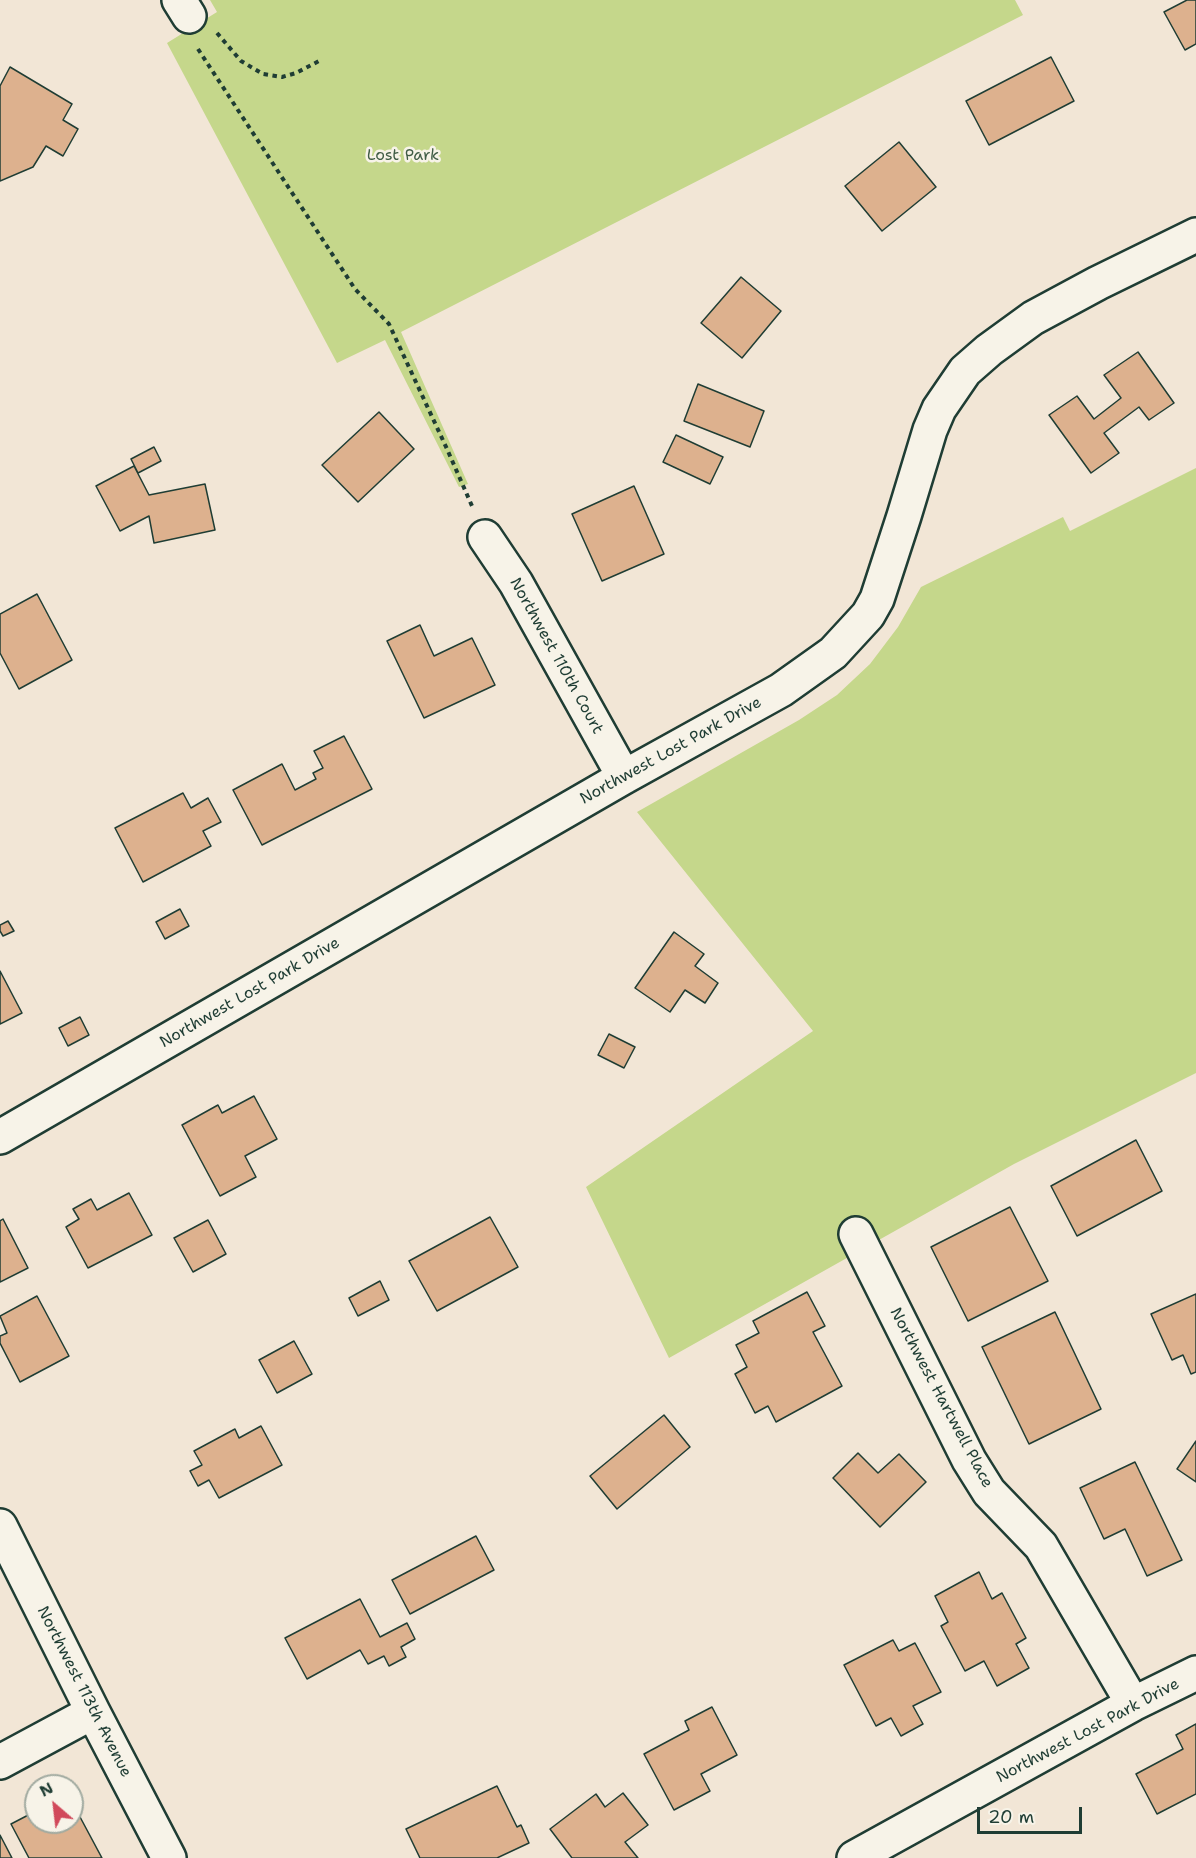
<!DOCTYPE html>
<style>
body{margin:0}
#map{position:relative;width:1196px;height:1858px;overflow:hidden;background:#f2e6d6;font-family:"Shantell Sans",sans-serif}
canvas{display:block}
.north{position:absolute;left:24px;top:1774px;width:60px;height:60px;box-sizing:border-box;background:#f7f3e8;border:2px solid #a1aaa0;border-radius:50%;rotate:332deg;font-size:16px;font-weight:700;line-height:24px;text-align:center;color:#1f3d34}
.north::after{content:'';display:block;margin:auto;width:21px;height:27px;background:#d1495b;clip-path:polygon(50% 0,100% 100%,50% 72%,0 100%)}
.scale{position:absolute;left:977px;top:1807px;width:105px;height:27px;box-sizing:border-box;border:3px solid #1f3d34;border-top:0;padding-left:8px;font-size:18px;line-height:21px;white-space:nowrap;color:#1f3d34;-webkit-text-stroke:4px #f7f3e8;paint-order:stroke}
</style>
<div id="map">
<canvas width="1196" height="1858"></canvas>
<div class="north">N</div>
<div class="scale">20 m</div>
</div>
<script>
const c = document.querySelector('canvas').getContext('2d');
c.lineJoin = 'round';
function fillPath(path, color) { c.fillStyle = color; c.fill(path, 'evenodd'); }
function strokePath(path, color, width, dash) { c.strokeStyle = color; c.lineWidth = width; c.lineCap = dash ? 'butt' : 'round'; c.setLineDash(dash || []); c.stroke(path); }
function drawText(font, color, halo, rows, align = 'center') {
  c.font = font + ' "Shantell Sans",sans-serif'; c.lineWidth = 5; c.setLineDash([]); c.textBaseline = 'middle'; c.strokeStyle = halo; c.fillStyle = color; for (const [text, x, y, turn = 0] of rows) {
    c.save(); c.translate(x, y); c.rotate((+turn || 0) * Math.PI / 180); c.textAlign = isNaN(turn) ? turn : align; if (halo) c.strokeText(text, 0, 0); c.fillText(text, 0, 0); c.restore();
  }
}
const green = new Path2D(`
 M210,0h805l8,15 -622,317 67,152 -9,3 -74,-147 -48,23 -170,-320 50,-31z
 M1196,468v605l-182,91 -345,194 -83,-171 227,-156 -176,-219 162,-92 38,-25 33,-31 28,-37 23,-40 142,-70 7,14z`);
const building = new Path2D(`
 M1187,0h9v44l-11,6 -21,-38z
 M1051,57l23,44 -85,44 -23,-44z
 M10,67l62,37 -9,16 15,9 -15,27 -17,-10 -13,21 -33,14v-95z
 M899,142l37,45 -54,44 -37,-45z
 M741,277l40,34 -39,47 -41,-35z
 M1138,352l36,51 -25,17 -10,-13 -35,26 15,20 -28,20 -42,-58 28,-19 17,23 27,-21 -17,-23z
 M698,384l66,27 -14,36 -66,-26z
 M379,412l35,37 -56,53 -36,-37z
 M676,435l47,22 -13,27 -47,-22z
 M154,447l7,14 -23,12 -7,-14z
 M134,466l15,29 56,-11 10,46 -61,13 -5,-27 -29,15 -24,-45z
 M634,486l30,68 -62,27 -30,-67z
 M37,594l35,66 -53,29 -19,-36v-39z
 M420,625l14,31 38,-18 23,47 -71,33 -37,-77z
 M344,736l28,53 -110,56 -29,-55 49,-26 13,26 21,-11 -3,-6 10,-5 -9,-17z
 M183,793l8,15 17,-10 13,24 -18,9 8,15 -68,36 -28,-54z
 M180,909l9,17 -24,13 -9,-17z
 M8,921l6,10 -11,5 -3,-5v-6z
 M674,932l30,22 -9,12 23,17 -13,20 -20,-13 -15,22 -35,-24z
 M0,971l22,42 -22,11z
 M80,1017l9,18 -21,11 -9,-18z
 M609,1034l26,13 -11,21 -26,-13z
 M254,1096l23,43 -32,17 11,21 -36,19 -38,-71 36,-20 4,8z
 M1136,1140l26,51 -85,45 -26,-50z
 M129,1193l23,42 -64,33 -22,-41 13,-8 -6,-10 18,-10 6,11z
 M1010,1207l38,74 -80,40 -37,-74z
 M490,1217l28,50 -81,44 -28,-50z
 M3,1219l25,49 -28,14v-61z
 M208,1220l18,34 -33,18 -19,-34z
 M380,1281l9,19 -31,16 -9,-18z
 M807,1292l18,34 -12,6 29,54 -66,36 -8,-16 -13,7 -20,-39 12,-7 -11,-22 23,-12 -6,-12z
 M1196,1294v78l-5,2 -8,-19 -11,5 -21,-46z
 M37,1296l32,60 -49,26 -20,-39v-7l7,-3 -7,-17z
 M1055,1312l46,97 -72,35 -47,-97z
 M294,1341l18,33 -35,19 -18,-33z
 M664,1415l26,32 -73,62 -27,-33z
 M261,1426l21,39 -63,33 -10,-18 -11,6 -8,-15 12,-6 -8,-14 41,-22 4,9z
 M1196,1441v41l-19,-13z
 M858,1453l20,20 21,-19 27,28 -46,45 -47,-49z
 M1135,1462l47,98 -35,16 -22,-47 -21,10 -24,-51z
 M476,1536l18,34 -84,44 -18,-34z
 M979,1572l13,27 10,-6 24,45 -10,6 13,24 -32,18 -13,-25 -19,10 -24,-45 7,-4 -13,-26z
 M360,1599l20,38 27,-14 8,16 -14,8 5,10 -17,9 -5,-10 -16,8 -8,-14 -53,29 -22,-41z
 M893,1640l6,11 16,-8 26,49 -28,14 10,18 -22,12 -10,-18 -15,8 -32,-61z
 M712,1707l25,48 -36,19 9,17 -36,19 -30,-56 45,-24 -4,-9z
 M1196,1724v70l-39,20 -21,-40 47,-25 -7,-14z
 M497,1786l20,41 4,-2 8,18 -32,15h-77l-14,-29z
 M623,1793l25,32 -23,17 13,16h-66l-22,-29 46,-35 9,13z
 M72,1802l30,56h-73l-18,-34 25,-13v11h36z
 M0,1835l12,23h-12z`);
const path = new Path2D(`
 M217,33l24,28 22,13 19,3 14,-4 25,-13
 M198,49l157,240 34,35 58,125 25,57`);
const minor = new Path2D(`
 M179,0l10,16
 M485,537l31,46 108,194
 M0,1137l624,-360 157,-87 52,-37 35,-38 9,-16 27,-83 26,-86 9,-21 26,-38 24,-21 44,-32 65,-35 98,-48
 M856,1234l113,226 20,32 52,54 92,158
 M0,1526l93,186 76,146
 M0,1762l93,-50
 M854,1858l279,-154 63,-31`);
const parkNames = [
 ["Lost Park",403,156]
];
const streetNames = [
 ["Northwest 110th Court",556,656,61],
 ["Northwest Lost Park Drive",671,751,-29],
 ["Northwest Lost Park Drive",250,993,-30],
 ["Northwest Hartwell Place",941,1398,62],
 ["Northwest 113th Avenue",84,1692,63],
 ["Northwest Lost Park Drive",1088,1731,-28]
];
fillPath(green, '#c5d78b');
fillPath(building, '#ddb18e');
strokePath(building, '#1f3d34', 1.5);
strokePath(minor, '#1f3d34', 38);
strokePath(path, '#1f3d34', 4, [4.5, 4.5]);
strokePath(minor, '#f7f3e8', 33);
drawText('16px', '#405c45', '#f7f3e8', parkNames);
drawText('16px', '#1f3d34', '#f7f3e8', streetNames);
</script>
